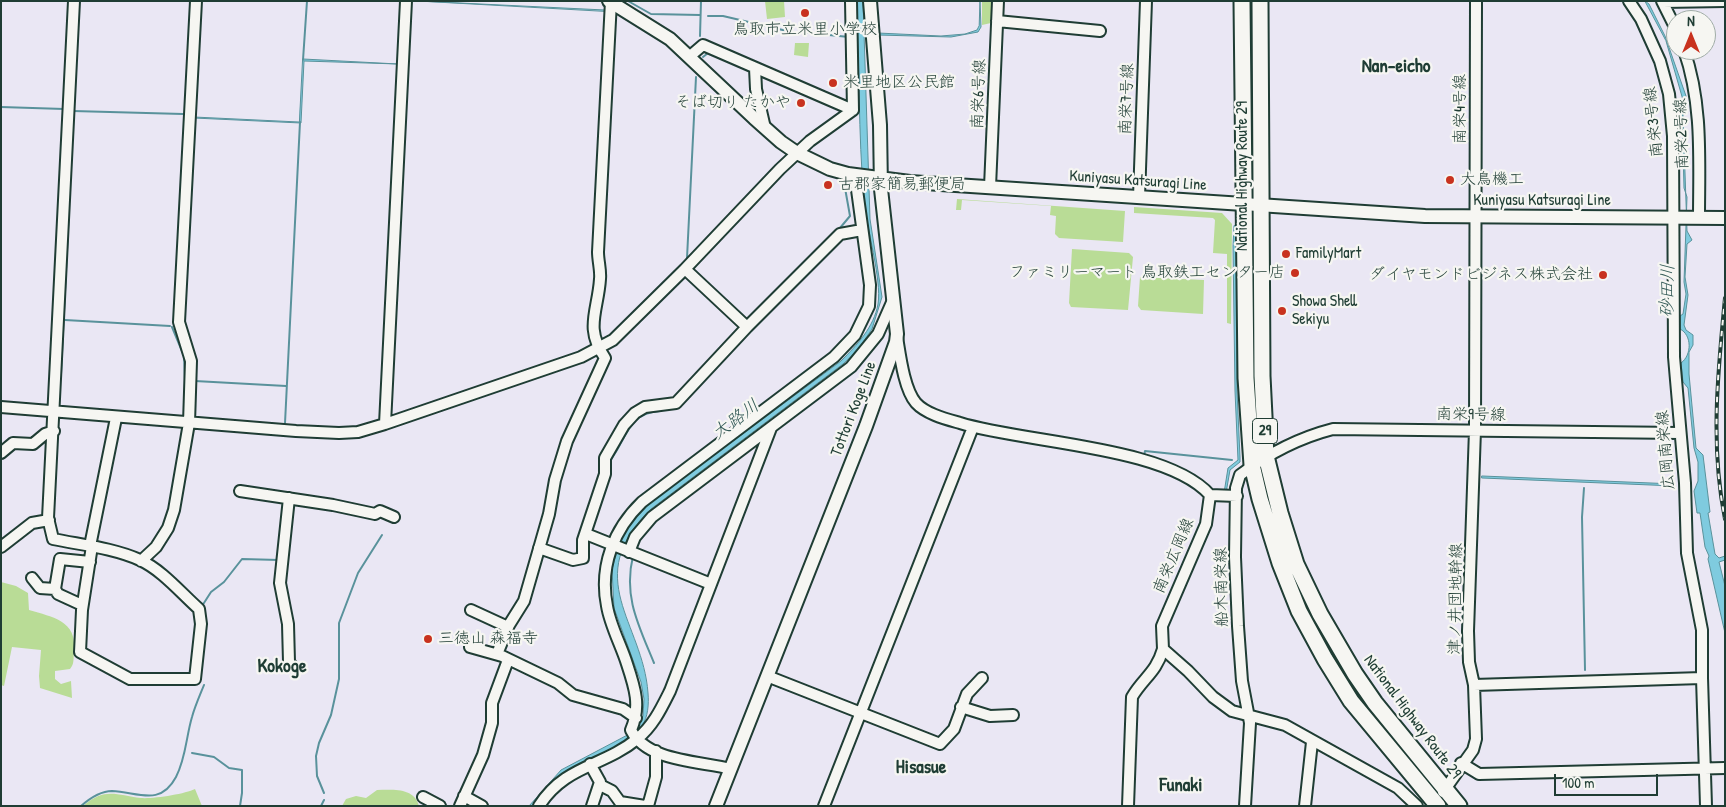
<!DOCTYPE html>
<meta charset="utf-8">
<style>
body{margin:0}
#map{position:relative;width:1726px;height:807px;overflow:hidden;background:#eae7f4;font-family:"Patrick Hand",sans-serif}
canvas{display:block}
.frame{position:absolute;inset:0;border:2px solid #1f3d34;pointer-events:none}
.north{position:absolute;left:1666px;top:10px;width:50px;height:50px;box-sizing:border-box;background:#f6f6f2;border:1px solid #a0aca6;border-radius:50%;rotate:0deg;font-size:14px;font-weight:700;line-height:20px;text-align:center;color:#1f3d34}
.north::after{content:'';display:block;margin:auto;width:18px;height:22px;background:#c8321e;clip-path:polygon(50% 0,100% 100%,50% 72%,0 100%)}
.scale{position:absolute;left:1554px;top:774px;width:104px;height:22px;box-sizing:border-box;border:2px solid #1f3d34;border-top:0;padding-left:6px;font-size:15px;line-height:18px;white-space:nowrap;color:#1f3d34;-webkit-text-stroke:4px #f6f6f2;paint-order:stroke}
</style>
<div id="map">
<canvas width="1726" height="807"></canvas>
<div class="frame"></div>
<div class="north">N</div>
<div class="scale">100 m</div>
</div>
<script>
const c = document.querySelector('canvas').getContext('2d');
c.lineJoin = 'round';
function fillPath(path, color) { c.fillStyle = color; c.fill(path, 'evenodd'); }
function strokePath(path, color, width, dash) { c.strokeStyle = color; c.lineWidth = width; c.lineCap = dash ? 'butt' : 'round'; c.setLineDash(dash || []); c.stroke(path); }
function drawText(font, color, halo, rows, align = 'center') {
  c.font = font + ' "Patrick Hand","Klee One",sans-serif'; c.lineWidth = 4.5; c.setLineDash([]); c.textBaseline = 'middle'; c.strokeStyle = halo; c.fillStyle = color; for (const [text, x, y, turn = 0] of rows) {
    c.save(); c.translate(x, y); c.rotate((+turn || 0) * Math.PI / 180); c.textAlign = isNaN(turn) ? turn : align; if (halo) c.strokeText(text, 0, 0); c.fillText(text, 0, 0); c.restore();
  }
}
const green = new Path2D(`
 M765,1h19l1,16 -18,2z
 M982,1h10l-1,22 -9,2z
 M795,43h14l-1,14 -14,-2z
 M1250,49l6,4 -3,131h-5z
 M957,199l168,12 -2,31 -64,-4 -4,-4 1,-18 -6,-1 1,-9 -89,-6 -1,10h-5z
 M1134,207l88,6 10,11 -1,100 -4,-1v-69l-14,-1 2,-33 -2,-2 -79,-5z
 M1252,227h5l1,205h-3l-3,-42z
 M1072,249l57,4 4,4 -5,53 -57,-3 -2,-4z
 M1140,277l64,3 -1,34 -62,-4 -3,-4z
 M1,582l15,4 12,7 1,17c24,7 48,11 45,40 -1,8 1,13 -4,19l-15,2v8l6,5 10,-3 1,17 -32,-10 -1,-12 2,-26 -29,-3 -8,39 -3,-1z
 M195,789l7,17h-119c22,-19 33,-11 58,-8 12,1 44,-4 54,-9z
 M377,790c15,0 37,-3 42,16h-77l4,-7 10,-3 10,2z`);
const water = new Path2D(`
 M418,1l187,9v1z
 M856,1h7l7,218 12,78 -10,32 -15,22 -14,13 -192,145c-71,69 -8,113 -3,184 1,11 0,24 -6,33 -9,14 -23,19 -35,28 -24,17 -48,35 -71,52h-7l32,-36 74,-39 8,-15 1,-17 -3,-17 -27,-74 -2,-39 7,-26 7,-15 26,-27 189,-140c16,-16 33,-34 37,-57 4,-25 -12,-77 -14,-105 -6,-66 -4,-132 -8,-198z
 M980,1l1,26 -3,5 -27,5 -73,-2v-2l63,3 24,-2 12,-4 2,-4z
 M1645,1l4,3 16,32 21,60 -3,19 4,116 5,9 -5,4 -2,33 3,18 -4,30 2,5 7,5v10l-4,7v22l7,74 7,7 7,57 -2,1 7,41 4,4 6,-2v4l-6,2 6,24v47l-17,-74 1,-3 -4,-9 -5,-34h-3l-3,-22 4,-10v-19l-4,-14 -6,-60 -5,-6 -2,-19c11,-8 11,-28 -1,-34v-13l3,-2 3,-20 -2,-12 3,-85 -3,-9 -2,-78 1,-10 -17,-59z
 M303,59l95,5 -94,-3 -3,62 -107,-5 -10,210 10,-211 105,5z
 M1237,225v166l3,66v5l-10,8 -4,23h-2l4,-25 10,-8 -3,-69 -2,-145 1,-20z
 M1482,476l193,8v2l-193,-8z`);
const stream = new Path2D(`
 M628,1l23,13 49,1
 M708,16h15l64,15
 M799,32l50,5
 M700,36l1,-35
 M77,37l1,-11
 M703,57l5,-4
 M303,60l4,-59
 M1,107l63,2
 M73,111l110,3
 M195,116v-8
 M840,228l10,-12 -5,-28
 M687,258l9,-181
 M65,320l105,6
 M172,327l12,29 1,24
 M61,374l8,-165
 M195,381l91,5
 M285,423l15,-301
 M1144,456l1,-5 87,9
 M609,464c2,-5 5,-9 8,-14 12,-21 16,-37 43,-39
 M1281,483l1,6
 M1584,488l-2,29 3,153
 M633,556c-10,41 6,70 21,107
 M202,606l9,-14 13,-10 18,-23 37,1
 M1154,676l8,-12
 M192,753l22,4 15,11 13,2v23l-2,13
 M324,793l-7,-17 -1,-20 3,-13 12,-28 8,-36v-56l19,-50 24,-38
 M81,806c8,-7 20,-15 31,-15 26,1 48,16 64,-14 10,-19 10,-40 16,-60 3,-11 8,-22 12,-32
 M321,806l3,-6`);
const minor = new Path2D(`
 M74,1l-26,517 5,21c29,6 60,9 87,21 22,10 41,33 59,49l2,15 -6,55h-65l-50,-27 2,-42 10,-64
 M851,1l2,109
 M1476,1l-1,429 -7,201 1,31 5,23 228,-7 4,128
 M1629,1l12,18 19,42 9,33 4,42 1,221 11,126 2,70 15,77v48
 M1662,1l14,28
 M1663,2l62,-1
 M997,21l103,10
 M1684,50c19,54 15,111 15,168
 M689,57l14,-12 150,65
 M755,68l1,21 9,39
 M990,187l8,-186
 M1139,197l7,-196
 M685,269l62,58
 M897,337c3,18 7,52 19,66 10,11 30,16 44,20 64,20 207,23 250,72l-4,29 -44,102 1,23 25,22 25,26 19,14 53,14 113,63 19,18
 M1,407l295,24 43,2 19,-1 27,-8 196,-67 32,-17 72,-71 95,-100 30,-28 43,-31
 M385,424l21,-423
 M1,453l12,-10 20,1 12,-10 9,-3
 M240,491l93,14 42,9 5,-3 14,6
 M1210,495l27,1
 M289,498l-9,85 8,41 1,38 3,4
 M586,534l125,50
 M90,546l26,-128
 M1,547l31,-24 17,-3
 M539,548l34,12 10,-2v-18l22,-66v-16l19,-33 11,-12 10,-6 31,-4 71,-76 93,-93 22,-4
 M629,552l6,-15 17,-20 199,-150 27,-33 15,-34
 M141,561l15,-14 12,-19 6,-18 15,-87 2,-62 -12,-39 17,-321
 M32,578l8,10 15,1 3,5 24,11
 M55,589l5,-30 30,3
 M471,610l37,17
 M470,647l32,9 56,27 15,12 50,14 13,9
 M497,654l12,-29 15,-24 25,-87 6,-34 12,-39 38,-83c-21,-30 -7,-47 -5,-79 1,-8 -2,-18 -2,-27l13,-251
 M767,676l173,68 14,-15 13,-35 15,-16
 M961,707l29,9 23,-1
 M1461,763l18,11 246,-6
 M590,764l10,18 -8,24
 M731,769c-31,-8 -84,-7 -100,-39 10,-24 4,-42 -4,-66 -6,-19 -17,-39 -20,-58 -8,-40 7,-77 35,-104l192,-145 21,-22 14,-29 1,-21 -15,-110
 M600,785l12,6 8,11 25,4
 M1443,792l30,-42 3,-11 -2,-54
 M464,796l18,10
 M423,797l17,9
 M460,806l23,-51 9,-32v-20l16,-43
 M539,806c26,-41 64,-39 98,-67 16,-13 24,-30 33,-48l101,-263
 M648,806l8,-29v-26
 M824,806l149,-379
 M1128,806l4,-109c12,-20 24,-24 31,-48
 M1245,806l5,-83 -8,-42 -4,-55 -3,-69 1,-69 4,-13c29,-22 58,-37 93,-46l347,4
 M1305,806l7,-64`);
const major = new Path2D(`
 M609,1l61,38 84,79 27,24 16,11 33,16 18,5 62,8 515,34 300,2
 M716,806l150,-380 30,-84 1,-8 -16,-145 -1,-64 -10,-124`);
const highway = new Path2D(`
 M1242,1l4,377 6,87 8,34 20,64 19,48 26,48 26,42 87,105
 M1260,1l2,375 4,80 14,57 16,51 24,50 35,60 20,29 84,103`);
const rail = new Path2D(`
 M1725,298c-7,73 -15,148 0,221`);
const markers = [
 [805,13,5,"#c8321e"],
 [833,83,5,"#c8321e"],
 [801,103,5,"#c8321e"],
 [1450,180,5,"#c8321e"],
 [828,185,5,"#c8321e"],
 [1286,254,5,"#c8321e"],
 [1295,273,5,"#c8321e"],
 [1603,275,5,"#c8321e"],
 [1282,311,5,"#c8321e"],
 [428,639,5,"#c8321e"]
];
const shields = [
 [1265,431,25]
];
const shieldNames = [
 ["29",1265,431]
];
const poiNames = [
 ["鳥取市立米里小学校",805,30,"center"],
 ["米里地区公民館",843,83],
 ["そば切り たかや",791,103,"right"],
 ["大鳥機工",1460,180],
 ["古郡家簡易郵便局",838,185],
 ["FamilyMart",1296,254],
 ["ファミリーマート 鳥取鉄工センター店",1285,273,"right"],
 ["ダイヤモンドビジネス株式会社",1593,275,"right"],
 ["Showa Shell",1292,302],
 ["Sekiyu",1292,320],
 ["三徳山 森福寺",438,639]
];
const streetNames = [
 ["南栄6号線",979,94,-88],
 ["南栄7号線",1127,99,-88],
 ["南栄4号線",1461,109,-90],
 ["南栄3号線",1654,122,-96],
 ["南栄2号線",1682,134,-92],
 ["National Highway Route 29",1243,176,-90],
 ["Kuniyasu Katsuragi Line",1138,181,4],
 ["Kuniyasu Katsuragi Line",1542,201],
 ["Tottori Koge Line",854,409,-69],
 ["南栄9号線",1471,415,1],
 ["広岡南栄線",1666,450,-95],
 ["南栄広岡線",1174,556,-67],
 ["船木南栄線",1222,587,-91],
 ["津ノ井団地幹線",1456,599,-89],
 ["National Highway Route 29",1412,717,53]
];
const waterNames = [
 ["砂田川",1668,291,-89],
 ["大路川",736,420,-37]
];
const quarterNames = [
 ["Nan-eicho",1396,67],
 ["Kokoge",282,667],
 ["Hisasue",921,768],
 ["Funaki",1181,786]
];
fillPath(green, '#b9dc96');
fillPath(water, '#7fcbdf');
strokePath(water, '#59929b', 1);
strokePath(stream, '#59929b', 2);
strokePath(minor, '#1f3d34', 14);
strokePath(major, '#1f3d34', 16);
strokePath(highway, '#1f3d34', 19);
strokePath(minor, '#f6f6f2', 10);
strokePath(major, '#f6f6f2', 12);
strokePath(highway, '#f6f6f2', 15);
strokePath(rail, '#1f3d34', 4);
strokePath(rail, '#f6f6f2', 2, [5.5]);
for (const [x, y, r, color] of markers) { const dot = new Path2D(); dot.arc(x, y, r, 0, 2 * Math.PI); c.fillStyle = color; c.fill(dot); strokePath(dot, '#f6f6f2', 2); }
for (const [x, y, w] of shields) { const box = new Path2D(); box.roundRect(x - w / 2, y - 12.5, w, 25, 4); c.fillStyle = '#f6f6f2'; c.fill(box); strokePath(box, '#1f3d34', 1); }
drawText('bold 15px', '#1f3d34', null, shieldNames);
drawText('16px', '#1f3d34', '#f6f6f2', poiNames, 'left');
drawText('16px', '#1f3d34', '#f6f6f2', streetNames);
drawText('italic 18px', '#325956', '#f6f6f2', waterNames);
drawText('bold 19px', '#1f3d34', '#f6f6f2', quarterNames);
</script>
